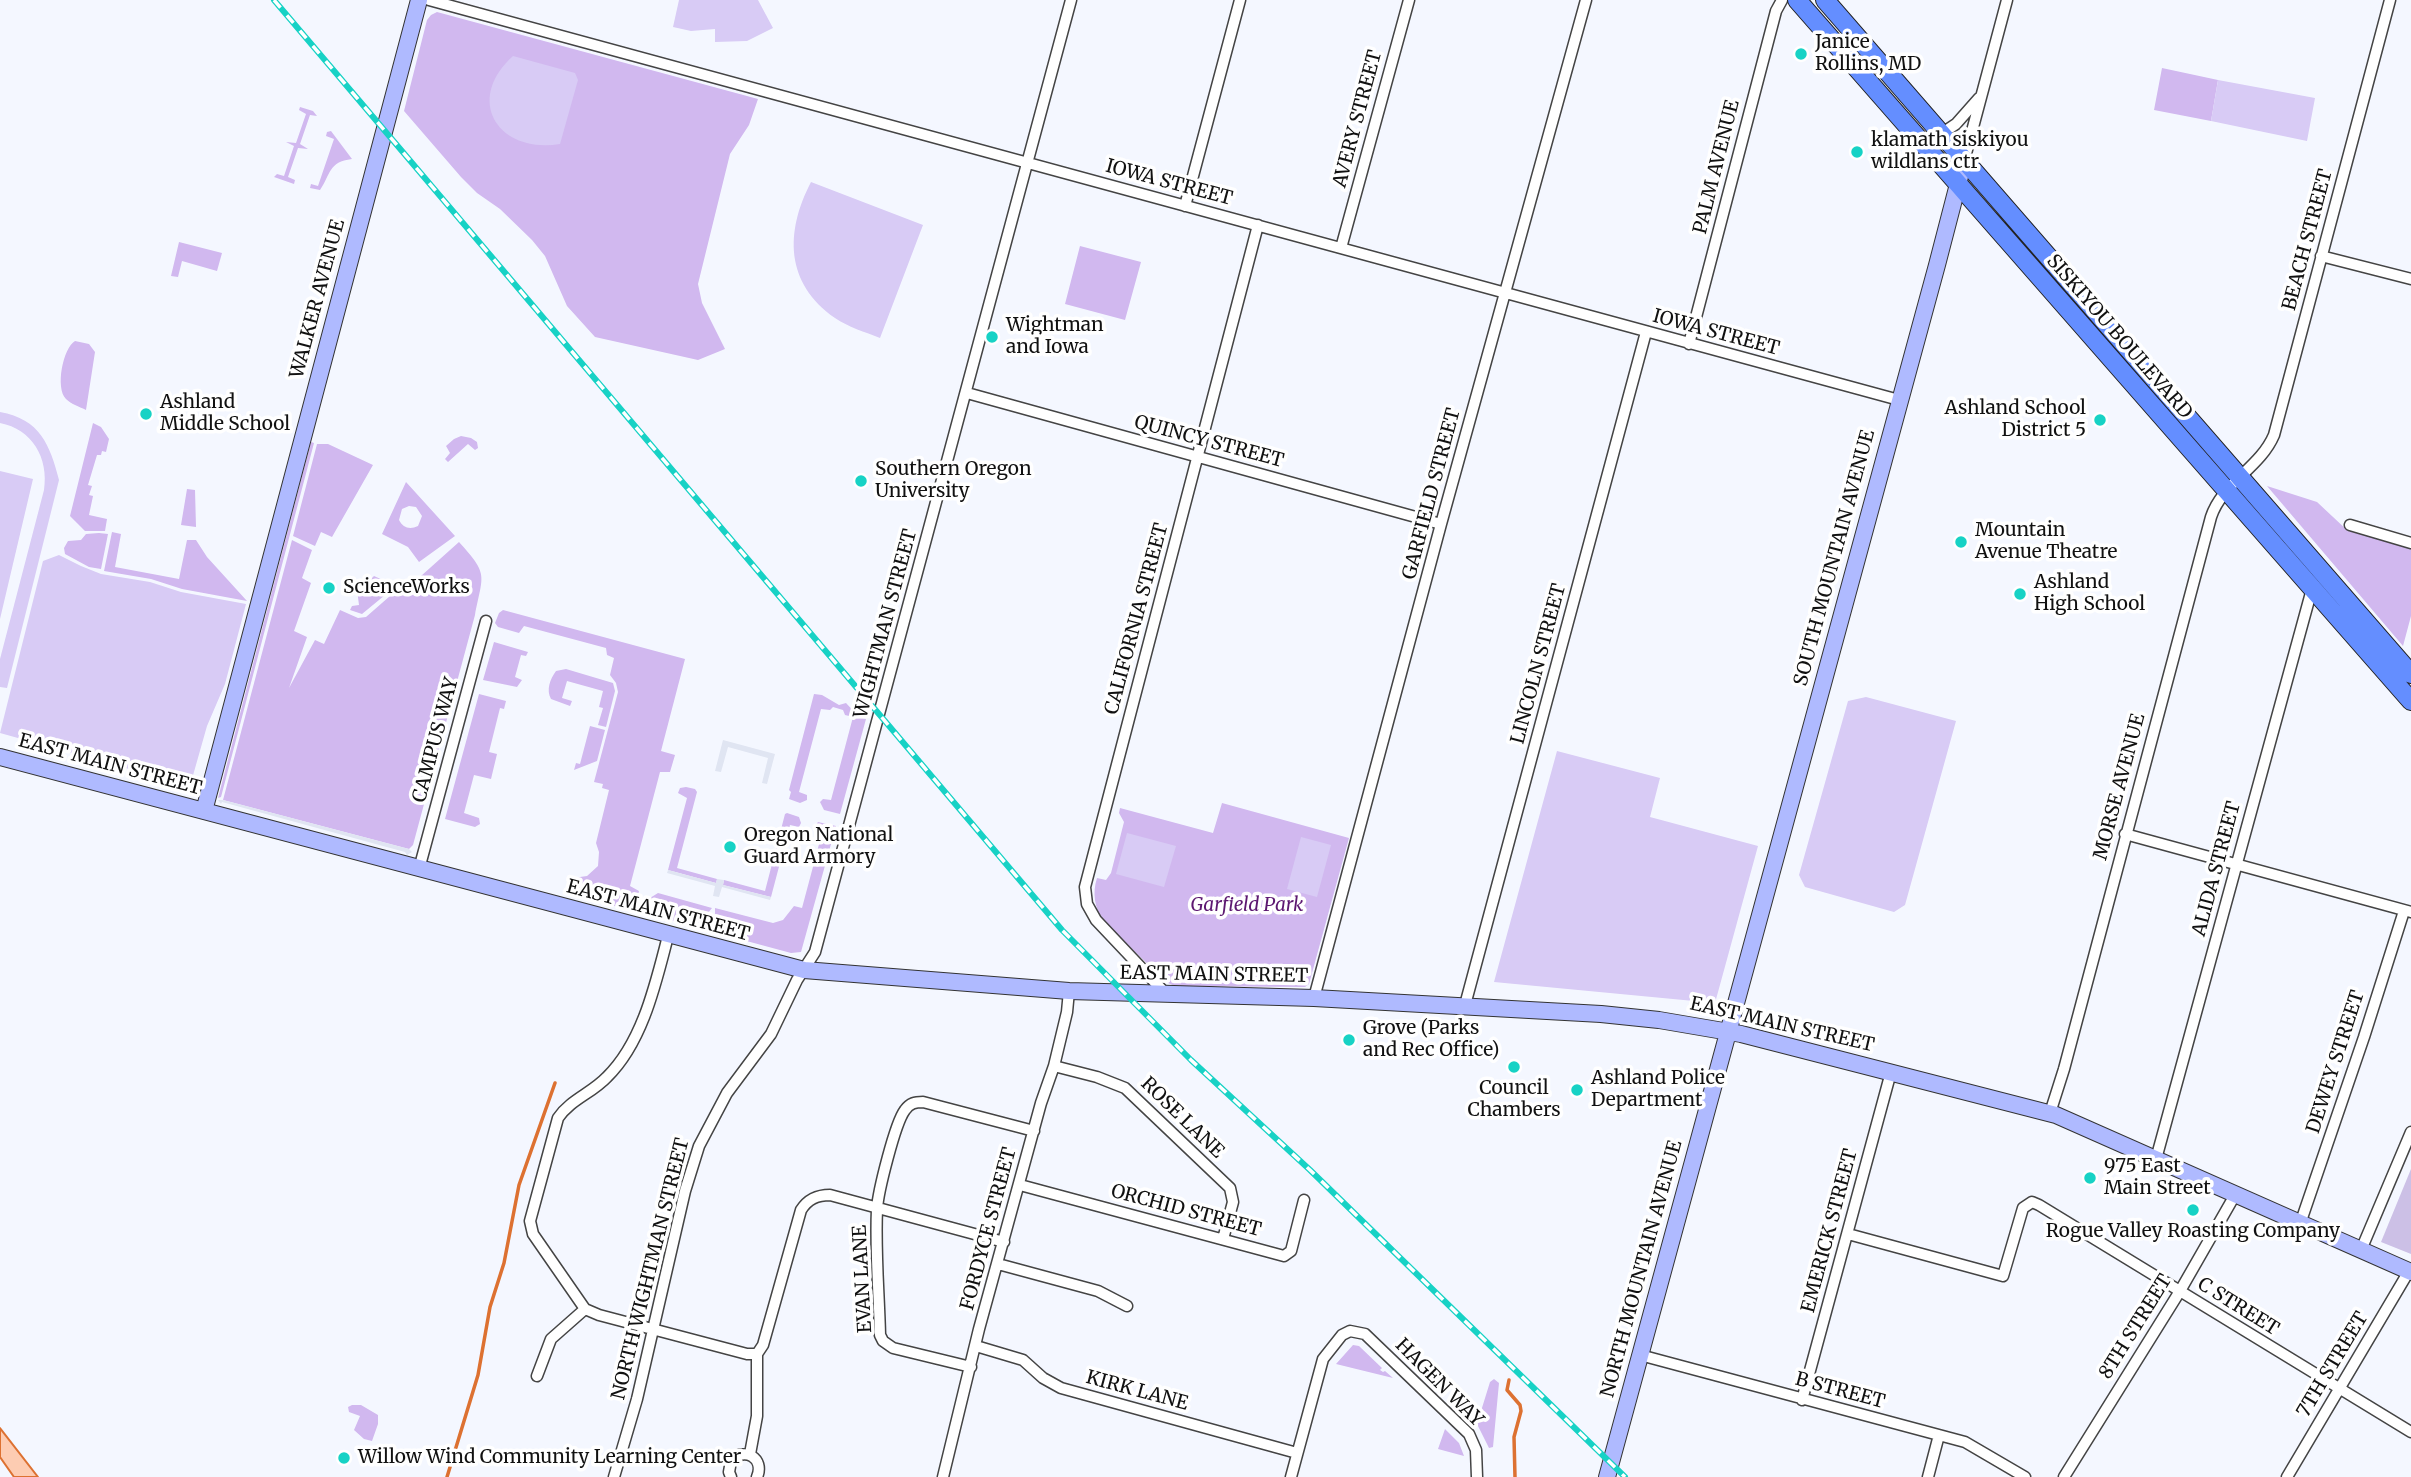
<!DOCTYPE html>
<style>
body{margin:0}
canvas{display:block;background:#f4f7ff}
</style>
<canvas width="2411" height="1477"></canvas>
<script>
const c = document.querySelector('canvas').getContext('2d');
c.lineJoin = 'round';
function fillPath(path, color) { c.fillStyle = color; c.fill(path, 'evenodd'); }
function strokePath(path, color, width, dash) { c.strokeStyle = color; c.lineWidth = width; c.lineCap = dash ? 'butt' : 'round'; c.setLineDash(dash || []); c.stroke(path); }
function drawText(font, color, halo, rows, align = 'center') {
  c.font = font + ' Merriweather,serif'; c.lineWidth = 7; c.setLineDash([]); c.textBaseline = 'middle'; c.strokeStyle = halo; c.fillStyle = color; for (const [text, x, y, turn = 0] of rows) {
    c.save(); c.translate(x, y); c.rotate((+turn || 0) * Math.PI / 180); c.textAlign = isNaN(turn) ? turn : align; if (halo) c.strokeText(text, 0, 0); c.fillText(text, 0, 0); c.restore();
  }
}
const green = new Path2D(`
 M437,12l321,87 -9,26 -19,29 -32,130 4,19 23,46 -27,11 -103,-23 -28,-31 -22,-50 -13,-16 -32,-31 -23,-16 -16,-16 -57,-66 23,-91 4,-5z
 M2162,68l56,12 -7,41 -57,-11z
 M300,107l13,4 4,5 -7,-1 -10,29 8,5 -10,-1 -10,29 7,3 -1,4 -20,-7 3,-3 7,2 10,-30 -8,-4 10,1 10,-29 -7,-4z
 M331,131l21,28c-24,3 -21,15 -32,31l-10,-2 1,-4 7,2 16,-47 -8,-3 1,-4z
 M179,242l43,11 -5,18 -35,-10 -4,16 -7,-1z
 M1080,246l61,16 -16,58 -60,-16z
 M75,341l14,3 6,8 -9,58c-6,-3 -15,-6 -20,-11 -11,-11 -3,-51 9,-58z
 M93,423l8,4 8,12 -3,13 -4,-1 -1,4h-4l-9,30 4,1 -3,9 4,1 -4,19 18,4 -2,12h-20l-15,-15z
 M461,436l10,2 6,4 1,6 -3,2 -7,-6 -20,18 -3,-3 5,-6 -4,-7 8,-7z
 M311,442l3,1 -93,354 -3,1z
 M317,444h11l45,21 -41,72 -11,-5 -6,14 -22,-10z
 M406,482l49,54 -36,26 -11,-15 -26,-13zM409,506l7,1 6,9 -4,10c-8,4 -15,2 -19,-6l3,-11z
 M2267,486l50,16 31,29 63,17v68l-8,30z
 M187,489l8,1 1,37 -15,-2z
 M112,532l9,2 -6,33 64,12 8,-39h9l11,17 40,44 -65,-12 -31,-10 -47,-8z
 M99,533l9,1 -7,35 -12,-2 -24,-13 -1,-6 4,-7 13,-1 5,-6z
 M292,540l20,10 -10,28 9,5 -17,48 13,6 -18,51 26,-48 9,4 16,-34 18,8 8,-1 32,-28 4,4 57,-51c30,33 24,32 16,73l-62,230 -4,4 -186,-49z
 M374,576l22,10 -34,28 -12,-4 2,-4 7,-1 -2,-15 2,-5 7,-1z
 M503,610l182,49 -24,92 14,4 -5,17h-10l-30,114 9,5 -5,20 -67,-17v-9l6,-7 14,-2 11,-10 1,-14 -3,-9 13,-53 -7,-2 1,-4 -9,-2 24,-90 -2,-9 -6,-8 4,-17 -7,-3 -1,-7 -82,-22 -5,7 -21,-6 -3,-4 4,-10z
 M494,642l34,10 -2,4 -5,-1 -6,22 7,3 -5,7 -34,-7z
 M566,669l47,14 2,8 -9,36 -8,-2 5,-17 -4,-1 4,-16 -36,-10 -5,17 10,3 -2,5 -19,-7c-5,-9 -1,-20 5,-28z
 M479,694l27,7 -2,8 -4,-1 -11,44 8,2 -6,25 -17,-4 -10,38 15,5 1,6 -5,3 -30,-8z
 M814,694l8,1 17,10 7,-2 14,15 6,1 -26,95 -16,-4 -4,-8 3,-3 8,1 22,-83 -8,-2 -2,-5 -10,-3 -3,3 -9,-1 -22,83 8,3v5l-7,3 -11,-4 2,-7 -2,-2z
 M590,726l15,4 -8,31 -23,9 2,-7 4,1z
 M686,787l9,2 2,3 -20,76 40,11 -1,4 -48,-13 19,-72 -9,-5 2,-5z
 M1222,803l127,35 -40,146 -4,3 -130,-1 -7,-3 -66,-62c-7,-15 -10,-27 -5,-43l9,2 5,-7 13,-51 -5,-9 1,-5 93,25z
 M787,813l12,4 2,6 -2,4 -9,-2 -19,72 -48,-12 1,-5 41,11 20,-77z
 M818,822l18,4 -35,126 -10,1 -63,-17 -13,-22v-6l58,15 10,-3 11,-14 8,2 20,-75 -9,-4z
 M658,893l54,15 -4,5 -20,12 -42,-11 4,-16z
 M1353,1345l6,1 23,22 -2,2 3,2 2,-1 8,7 -57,-14z
 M1494,1379l5,4 -6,64 -4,1 -12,-24 13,-42z
 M352,1405h9l17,10v9l-6,17 -8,-2 -10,-9 6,-14 -11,-4 -1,-5z
 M1445,1429l14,14 5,13 -26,-7z`);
const cemetery = new Path2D(`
 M2411,1169v85l-30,-12z`);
const pitch = new Path2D(`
 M679,0h79l15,28 -26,13 -32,1v-13l-24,2 -18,-4z
 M513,56l62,17 3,7 -18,64c-62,10 -96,-44 -47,-88z
 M2218,80l97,18 -8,43 -96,-20z
 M811,182l112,43 -43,113c-15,-6 -32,-11 -45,-20 -50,-35 -50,-86 -24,-136z
 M0,412c40,7 50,33 59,68l-52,208 -7,-1v-28l44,-169c5,-32 -12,-61 -44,-67z
 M0,471l33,8 -33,140z
 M59,555l22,11 20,8 49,8 31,10 65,12 -21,80 -18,42 -17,60 -190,-53 43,-172z
 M1866,697l90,24 -51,184 -11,7 -89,-25 -6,-12 49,-174z
 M1557,751l103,27 -10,39 108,29 -43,157 -221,-21z
 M1127,833l49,13 -12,41 -48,-13z
 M1301,837l30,8 -14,52 -30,-8z`);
const plaza = new Path2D(`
 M723,740l52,14 -8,30 -5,-1 6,-25 -40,-11 -7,25 -6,-1z
 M218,800h5l186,49 3,3 -5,3 -2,-3 -183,-50 -1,2z
 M668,870l48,13 1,-4 7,1 -1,5 48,12 -1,3 -48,-13 -3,10 -6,-1 2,-10 -48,-13z`);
const water = new Path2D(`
 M0,1428l38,49h-24l-14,-20z`);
const stream = new Path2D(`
 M1509,1380l-2,10 13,15 1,6 -7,26 1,40
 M447,1477l31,-102 12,-68 14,-44 15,-78 36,-102`);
const street = new Path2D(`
 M429,0l1470,400
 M1941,134l15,-10 23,-26
 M1964,161l43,-161
 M1185,206l55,-206
 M1341,248l68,-248
 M2321,256l90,23
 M1689,344l87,-333 6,-11
 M967,393l474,131
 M2350,525l61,18
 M2125,834l286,78
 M419,869l67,-248
 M668,936c-12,46 -25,106 -61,141 -15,16 -37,23 -49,41l-28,103 3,13 52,75 14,6 148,39h10l6,-9 38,-135c7,-11 16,-15 29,-15l174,47
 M1167,995l-71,-75 -9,-16 -2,-17 173,-662
 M1314,998l127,-474 145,-524
 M1465,1005l181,-673
 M1054,1066l43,11 28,11 105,100 3,14 -10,37
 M2050,1113l14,-44 147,-552c11,-34 49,-49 63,-82l116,-435
 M2156,1159l156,-570
 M1020,1185l264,71 7,-5 13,-51
 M2300,1224l64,-187 40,-126
 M1848,1234l155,42 20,-68 9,-6 7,3 372,227
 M2361,1250l50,-118
 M998,1264l100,27 29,15
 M976,1346l47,14 20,18 18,10 236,65
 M1640,1355l325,87 60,35
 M971,1367l-78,-19 -10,-7 -3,-6c-1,-42 -5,-85 -3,-126 1,-17 18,-86 28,-99 5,-7 10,-8 18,-8l111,29
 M537,1376l14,-37 34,-30
 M1802,1400l89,-328
 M750,1454l7,-38v-62
 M614,1477l23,-78 48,-208 14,-45 28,-53 44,-59 26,-54 18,-28 256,-952
 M731,1477l-2,-5 2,-11c13,-15 34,-3 26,16
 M943,1477l36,-148 62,-226 13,-37 13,-54 2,-21
 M1291,1477l32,-118 19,-24 8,-4 15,3 104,100 7,16 1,27
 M1928,1477l11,-42
 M2064,1477l116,-186 55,-96
 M2287,1477l122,-206`);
const secondary = new Path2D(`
 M0,757l804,213 265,21 245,7 287,16 58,6 82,14 315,81 355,157
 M204,811l215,-811
 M1607,1477l330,-1212 27,-104`);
const primary = new Path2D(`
 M1797,0l614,701
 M1825,0l586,674`);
const rail = new Path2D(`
 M274,0l788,930 129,130 119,110 315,307`);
const markers = [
 [1801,54,7,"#17d2c5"],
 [1857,152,7,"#17d2c5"],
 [992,337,7,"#17d2c5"],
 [146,414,7,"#17d2c5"],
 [2100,420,7,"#17d2c5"],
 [861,481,7,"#17d2c5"],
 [1961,542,7,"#17d2c5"],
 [329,588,7,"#17d2c5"],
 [2020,594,7,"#17d2c5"],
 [730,847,7,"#17d2c5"],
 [1349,1040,7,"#17d2c5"],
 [1514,1067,7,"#17d2c5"],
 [1577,1090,7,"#17d2c5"],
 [2090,1178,7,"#17d2c5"],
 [2193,1210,7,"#17d2c5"],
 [344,1458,7,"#17d2c5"]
];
const poiNames = [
 ["Janice",1815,43],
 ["Rollins, MD",1815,65],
 ["klamath siskiyou",1871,141],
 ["wildlans ctr",1871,163],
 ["Wightman",1006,326],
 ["and Iowa",1006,348],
 ["Ashland",160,403],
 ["Middle School",160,425],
 ["Ashland School",2086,409,"right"],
 ["District 5",2086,431,"right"],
 ["Southern Oregon",875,470],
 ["University",875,492],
 ["Mountain",1975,531],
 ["Avenue Theatre",1975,553],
 ["Ashland",2034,583],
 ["High School",2034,605],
 ["ScienceWorks",343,588],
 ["Oregon National",744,836],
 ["Guard Armory",744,858],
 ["Grove (Parks",1363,1029],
 ["and Rec Office)",1363,1051],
 ["Ashland Police",1591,1079],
 ["Department",1591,1101],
 ["Council",1514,1089,"center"],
 ["Chambers",1514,1111,"center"],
 ["975 East",2104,1167],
 ["Main Street",2104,1189],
 ["Rogue Valley Roasting Company",2193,1232,"center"],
 ["Willow Wind Community Learning Center",358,1458]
];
const streetNames = [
 ["AVERY STREET",1358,119,-75],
 ["PALM AVENUE",1717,167,-76],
 ["IOWA STREET",1169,183,15],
 ["BEACH STREET",2308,240,-75],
 ["WALKER AVENUE",318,299,-75],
 ["IOWA STREET",1716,333,15],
 ["SISKIYOU BOULEVARD",2119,337,49],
 ["QUINCY STREET",1209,442,15],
 ["GARFIELD STREET",1432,494,-75],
 ["SOUTH MOUNTAIN AVENUE",1835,558,-75],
 ["CALIFORNIA STREET",1137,619,-75],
 ["WIGHTMAN STREET",886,624,-75],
 ["LINCOLN STREET",1539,664,-75],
 ["CAMPUS WAY",436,740,-75],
 ["EAST MAIN STREET",110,765,15],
 ["MORSE AVENUE",2120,787,-75],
 ["ALIDA STREET",2217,869,-75],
 ["EAST MAIN STREET",658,911,15],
 ["EAST MAIN STREET",1214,975,1],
 ["EAST MAIN STREET",1782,1025,13],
 ["DEWEY STREET",2336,1062,-72],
 ["ROSE LANE",1182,1118,44],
 ["ORCHID STREET",1186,1211,15],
 ["FORDYCE STREET",989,1229,-75],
 ["EMERICK STREET",1830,1231,-75],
 ["NORTH WIGHTMAN STREET",651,1269,-76],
 ["NORTH MOUNTAIN AVENUE",1642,1269,-75],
 ["EVAN LANE",863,1279,-93],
 ["C STREET",2238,1307,32],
 ["8TH STREET",2136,1327,-58],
 ["7TH STREET",2333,1365,-59],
 ["HAGEN WAY",1439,1383,45],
 ["KIRK LANE",1137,1391,15],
 ["B STREET",1840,1391,15]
];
const parkNames = [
 ["Garfield Park",1247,906]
];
fillPath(green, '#d1b8ef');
fillPath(cemetery, '#ccc0e6');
fillPath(pitch, '#d8cbf5');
fillPath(plaza, '#e0e5f2');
fillPath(water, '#fdccb2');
strokePath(water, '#dd7131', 2);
strokePath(stream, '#dd7131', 3.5);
strokePath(street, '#444', 13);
strokePath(secondary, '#333', 18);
strokePath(primary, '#222', 20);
strokePath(street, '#fff', 10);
strokePath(secondary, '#afbaff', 16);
strokePath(primary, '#648eff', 18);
strokePath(rail, '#17d2c5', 6);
strokePath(rail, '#fff', 3.5, [10]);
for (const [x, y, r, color] of markers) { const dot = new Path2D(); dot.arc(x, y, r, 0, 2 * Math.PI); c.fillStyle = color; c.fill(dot); strokePath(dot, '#fff', 2.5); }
drawText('19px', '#111', '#fff', poiNames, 'left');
drawText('19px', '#111', '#fff', streetNames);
drawText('italic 19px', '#5d1871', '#fff', parkNames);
</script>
